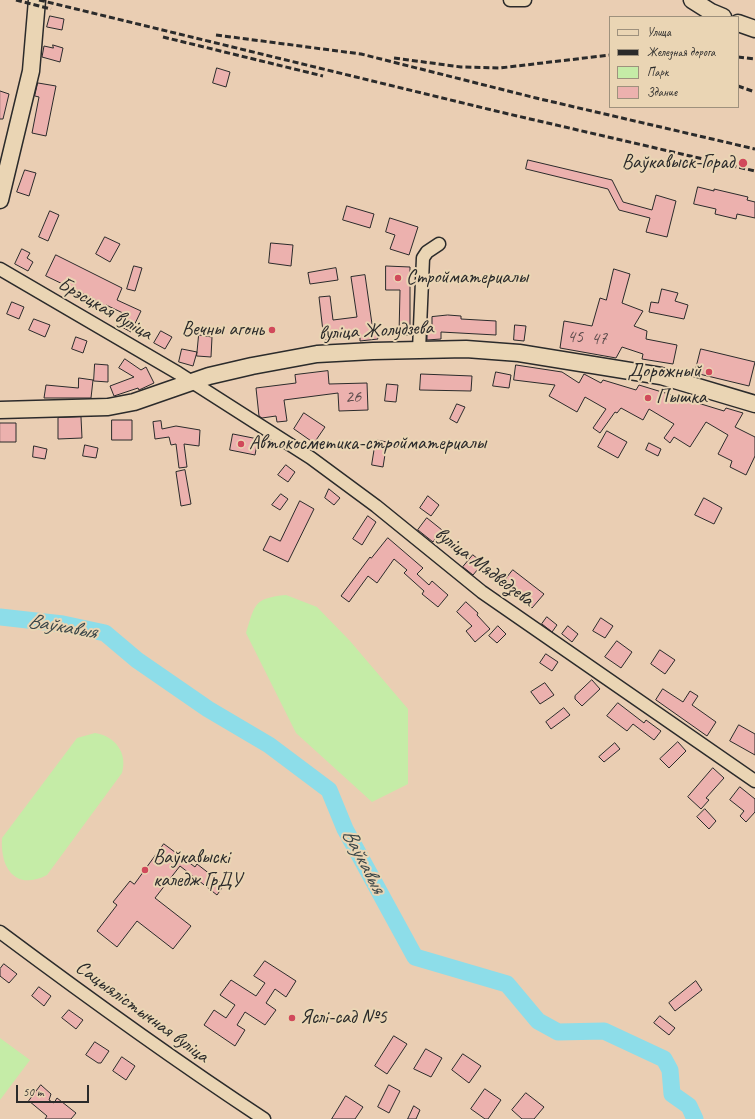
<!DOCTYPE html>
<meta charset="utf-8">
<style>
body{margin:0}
#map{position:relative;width:755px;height:1119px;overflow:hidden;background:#eaceb3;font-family:Caveat,sans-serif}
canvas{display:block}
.legend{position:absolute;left:609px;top:16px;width:130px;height:92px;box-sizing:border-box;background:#ead5b4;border:1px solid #9e917d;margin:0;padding:5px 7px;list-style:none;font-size:12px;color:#2b2b2b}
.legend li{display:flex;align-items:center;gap:8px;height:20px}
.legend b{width:20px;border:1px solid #9e917d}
.scale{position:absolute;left:16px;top:1085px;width:73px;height:18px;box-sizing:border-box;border:2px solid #2b2b2b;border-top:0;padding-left:5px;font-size:12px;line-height:14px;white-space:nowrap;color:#2b2b2b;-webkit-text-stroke:3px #ead5b4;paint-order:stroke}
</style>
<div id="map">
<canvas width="755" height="1119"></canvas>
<ul class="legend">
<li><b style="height:5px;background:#ead5b4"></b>Улица</li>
<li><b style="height:5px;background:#2b2b2b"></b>Железная дорога</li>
<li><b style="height:11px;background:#c5eca7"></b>Парк</li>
<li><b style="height:11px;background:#ecb1ae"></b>Здание</li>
</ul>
<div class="scale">50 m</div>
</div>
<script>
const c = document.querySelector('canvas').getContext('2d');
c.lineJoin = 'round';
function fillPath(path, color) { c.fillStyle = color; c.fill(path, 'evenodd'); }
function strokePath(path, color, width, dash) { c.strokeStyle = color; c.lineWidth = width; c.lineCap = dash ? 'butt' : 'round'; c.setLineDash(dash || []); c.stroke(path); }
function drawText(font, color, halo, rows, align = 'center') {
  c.font = font + ' Caveat,sans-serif'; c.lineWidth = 4; c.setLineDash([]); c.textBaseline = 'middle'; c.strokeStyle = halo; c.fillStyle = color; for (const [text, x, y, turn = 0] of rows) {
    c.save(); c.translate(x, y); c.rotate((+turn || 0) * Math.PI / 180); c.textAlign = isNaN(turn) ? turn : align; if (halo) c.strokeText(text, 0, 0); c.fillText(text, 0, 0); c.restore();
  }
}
const green = new Path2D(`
 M286,595l31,12 33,34 58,68v75l-36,18 -76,-69 -50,-100c9,-29 8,-35 40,-38z
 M95,733c20,3 33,20 27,40l-75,102c-31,16 -47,-6 -45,-37l75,-100z
 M0,1038l30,22 -30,40z`);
const river = new Path2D(`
 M0,617l63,7 42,9 32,27 71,49 61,36 60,45 16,39 70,128 92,27 31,37 20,11 46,-1 60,28 6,11 2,24 17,12 6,13`);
const building = new Path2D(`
 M50,16l14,3 -2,11 -15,-3z
 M53,45l10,3 -3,14 -18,-5 2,-11 9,2z
 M217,68l13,4 -4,15 -13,-4z
 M38,83l18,3 -10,50 -14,-3 7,-36 -4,-1z
 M0,91l9,3 -6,25h-3z
 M528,160l84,20 11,22 29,8 4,-15 20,6 -9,36 -21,-5 4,-14 -31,-8 -11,-21 -82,-20z
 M25,170l11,3 -7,23 -12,-4z
 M698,187l16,4v-2l34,8 -1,3 8,2v16l-18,-4 -1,5 -21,-5 1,-5 -22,-5z
 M347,206l27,8 -4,14 -27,-8z
 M50,211l9,4 -11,26 -9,-4z
 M390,218l28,9 -9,28 -19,-6 5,-14 -9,-3z
 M105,237l15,7 -10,18 -14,-8z
 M271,243l22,2 -2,21 -22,-3z
 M22,249l8,4 -3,5 6,4 -5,9 -13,-7z
 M56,255l66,33 -5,12 24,11 -10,21 -11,-6 5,-12 -19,-9 -2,5 -10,-4 2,-6 -50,-24z
 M134,266l8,2 -7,23 -8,-2z
 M386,266l24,1v68h-11l1,-45h-14z
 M336,268l2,12 -28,4 -2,-11z
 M614,269l16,5 -8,29 21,8 -9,15 13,5 -1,8 31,6 -4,19 -31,-5 1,-5 -21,-7 -6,11 -56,-10 4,-27 28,5 8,-28 6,2z
 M365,275l7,49h4l2,15 -18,2v-5l-36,4 -5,-43 11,-1 3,24 24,-3 -6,-40z
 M662,289l16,4 -3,8 13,4 -4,14 -35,-7 2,-10 7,1z
 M12,302l12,5 -5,12 -12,-5z
 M448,315l13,1v3l35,2v14l-55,-3v7l-14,1v-12h5v-11z
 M34,319l16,6 -5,12 -16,-7z
 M515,325l11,1 -2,15 -10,-1z
 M161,331l11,6 -7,12 -11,-6z
 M199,335l13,2 -1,20 -14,-1z
 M76,337l11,4 -4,12 -11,-4z
 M182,349l15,3 -4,14 -14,-4z
 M701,349l54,13 -6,24 -54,-13z
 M125,359l16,11 5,-3 8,16 -15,7 -1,-2 -24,8 -4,-10 24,-9 -15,-9z
 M95,364l13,1v17l-14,-1z
 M516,365l46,7 17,11 5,-9 17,9 2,-3 33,10 3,-5 85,26 2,-3 17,5 -8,14 20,10v19l-9,19 -16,-8 2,-6 -14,-7 10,-19 -22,-13 -16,25 -16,-10 -4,6 -6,-5 10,-14 -25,-15 -6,11 -22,-12 -4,5 -2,-1 -15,21 -7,-5 13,-19 -21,-12 -8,15 -28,-16 6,-11 -41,-5z
 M328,371l1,13 38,-1 1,27 -29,1 -1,-18 -54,7 3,21 -10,1 -1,-6 -14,2 -3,-2 -3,-28 40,-5 -1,-8z
 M496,372l15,3 -2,13 -16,-2z
 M421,374l51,2 -1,15 -51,-1z
 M79,378l14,2 -2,18h-47l2,-13 32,3z
 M387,384l11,1 -2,17 -11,-1z
 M457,404l8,3 -8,16 -7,-4z
 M304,413l21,14 -11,16 -20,-14z
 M81,417l1,21 -24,1v-21z
 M112,420h20v20h-20z
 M161,421l1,8 14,-3 24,4 -1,16 -15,-2 3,23 -8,1 -3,-24 -5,1 -2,-8 -14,2 -2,-17z
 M0,423h16v19h-16z
 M607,431l20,11 -9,16 -20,-11z
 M233,434l25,5 -3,16 -25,-5z
 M376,440l11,2 -4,25 -11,-2z
 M649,443l12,6 -3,7 -12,-6z
 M85,445l13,3 -2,10 -13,-2z
 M34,446l13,3 -2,10 -12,-2z
 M286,465l9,7 -7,10 -10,-7z
 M185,470l6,34 -10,2 -5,-34z
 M329,489l11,9 -6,7 -9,-7z
 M281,494l7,5 -8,11 -8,-5z
 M428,496l11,9 -8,11 -11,-8z
 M704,498l18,10 -8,16 -19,-9z
 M300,501l14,8 -26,53 -25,-12 7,-14 10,5z
 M368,516l8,6 -14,23 -9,-6z
 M427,518l15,12 -9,12 -15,-12z
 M388,538l35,30 -6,6 12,11 3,-4 16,14 -10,12 -16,-13 2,-3 -20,-18 3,-3 -13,-11 -17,24 -9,-7 -19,26 -8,-6 29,-39 1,1z
 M473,555l10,8 -10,12 -10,-8z
 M513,570l31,24 -12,14 -30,-24z
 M466,602l12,11 -1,2 13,14 -15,13 -9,-11 6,-5 -15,-14z
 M547,617l10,8 -5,7 -10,-8z
 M601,618l12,8 -8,12 -12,-7z
 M498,626l8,8 -9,9 -8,-7z
 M568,626l10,8 -6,8 -10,-8z
 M617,641l15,11 -11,16 -16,-11z
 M660,650l15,10 -10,14 -14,-10z
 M546,654l12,8 -6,9 -12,-8z
 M592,680l8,9 -18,17 -7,-7v-3z
 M545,683l9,12 -14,9 -9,-12z
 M663,689l20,13 7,-11 8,5 -6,9 24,17 -9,14 -51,-36z
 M618,703l26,20 2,-3 15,11 -7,9 -21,-16 -6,7 -20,-15z
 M564,708l6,7 -19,14 -5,-7z
 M739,725l16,9v21l-25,-14z
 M678,742l8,9 -17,17 -9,-9z
 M615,743l5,6 -16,13 -5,-5z
 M713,768l11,10 -18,20 3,2 -8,9 -13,-12z
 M740,787l15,12v13l-9,10 -6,-6 4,-5 -14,-11z
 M705,809l11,12 -7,8 -12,-12z
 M164,844l31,23 2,-3 27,21 -7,10 -37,-29 -25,32 36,28 -18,23 -36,-28 -20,26 -20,-16 20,-26 -4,-3 17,-21 4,3z
 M265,961l31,20 -10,16 -11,-8 -9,14 10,7 -11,15 -20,-13 -8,13 8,5 -10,16 -31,-21 10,-15 12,8 9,-13 -15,-10 11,-15 25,16 9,-13 -11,-7z
 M4,964l13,10 -8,9 -9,-7v-7z
 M696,981l6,9 -27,21 -6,-8z
 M39,987l12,9 -7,10 -12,-10z
 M69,1010l14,10 -7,9 -14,-11z
 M660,1016l15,12 -6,7 -15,-12z
 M394,1036l13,8 -20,30 -12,-8z
 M95,1042l14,9 -8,12h-3l-12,-8z
 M426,1049l16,9 -11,19 -17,-8z
 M463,1054l18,12 -12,17 -17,-13z
 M122,1057l13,9 -9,14 -13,-9z
 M41,1085l10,9 -2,6 5,3 3,-5 19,15 -5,6h-26l2,-3 -18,-15z
 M389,1085l11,6 -11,22 -11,-6z
 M485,1089l16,11 -13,19h-3l-14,-10z
 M526,1093l18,14 -10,12h-12l-10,-9z
 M346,1096l17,11 -8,12h-23z
 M414,1106l6,4 -4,9h-8z`);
const minor = new Path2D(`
 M510,0h15
 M0,269l178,104 133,85 65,48 106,86 273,189
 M419,350l4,-92 4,-6 12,-8
 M0,932c87,65 174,128 264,187`);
const major = new Path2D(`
 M692,0l19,12 12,5
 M738,23l17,6
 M0,200l31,-129 6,-71
 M0,410l108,-3 26,-5 75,-26 43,-10 65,-12 56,-3 93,-2 53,4 142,23 94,28`);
const rail = new Path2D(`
 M16,0l35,9
 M39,0l461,112 255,59
 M216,35l145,19 175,44 219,51
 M163,37l160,39
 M738,57l17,2
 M394,58l67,9 39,1 110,-13
 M738,86l17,6`);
const markers = [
 [743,163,5,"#d1495b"],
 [398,278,4,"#d1495b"],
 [272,330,4,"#d1495b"],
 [709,372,4,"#d1495b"],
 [648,398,4,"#d1495b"],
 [241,444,4,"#d1495b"],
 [145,870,4,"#d1495b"],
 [292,1018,4,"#d1495b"]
];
const numberNames = [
 ["45",575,337],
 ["47",599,339],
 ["26",353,397]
];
const poiNames = [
 ["Ваўкавыск-Горад",734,163,"right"],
 ["Стройматериалы",406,278],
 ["Вечны агонь",264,330,"right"],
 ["Дорожный",701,372,"right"],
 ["Пышка",656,398],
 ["Автокосметика-стройматериалы",249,444],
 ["Ваўкавыскі",153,858],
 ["каледж ГрДУ",153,881],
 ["Яслі-сад №5",300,1018]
];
const streetNames = [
 ["Брэсцкая вуліца",105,309,30],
 ["вуліца Жолудзева",376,331,-3],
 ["вуліца Мядведзева",484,567,37],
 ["Сацыялістычная вуліца",142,1012,36]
];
const waterNames = [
 ["Ваўкавыя",62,627,10],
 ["Ваўкавыя",363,861,62]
];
fillPath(green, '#c5eca7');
strokePath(river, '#8ddde9', 17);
fillPath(building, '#ecb1ae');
strokePath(building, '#2b2b2b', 1);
strokePath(minor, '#2b2b2b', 15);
strokePath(major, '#2b2b2b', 19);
strokePath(minor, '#ead5b4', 12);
strokePath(major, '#ead5b4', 16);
strokePath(rail, '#2b2b2b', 3, [6, 3]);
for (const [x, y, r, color] of markers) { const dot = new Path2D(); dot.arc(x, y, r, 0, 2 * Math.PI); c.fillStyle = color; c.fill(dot); strokePath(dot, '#ead5b4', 1.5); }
drawText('18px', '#5b4c4c', null, numberNames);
drawText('20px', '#2b2b2b', '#ead5b4', poiNames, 'left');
drawText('20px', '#2b2b2b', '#ead5b4', streetNames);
drawText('italic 21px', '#3a4648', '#ead5b4', waterNames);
</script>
